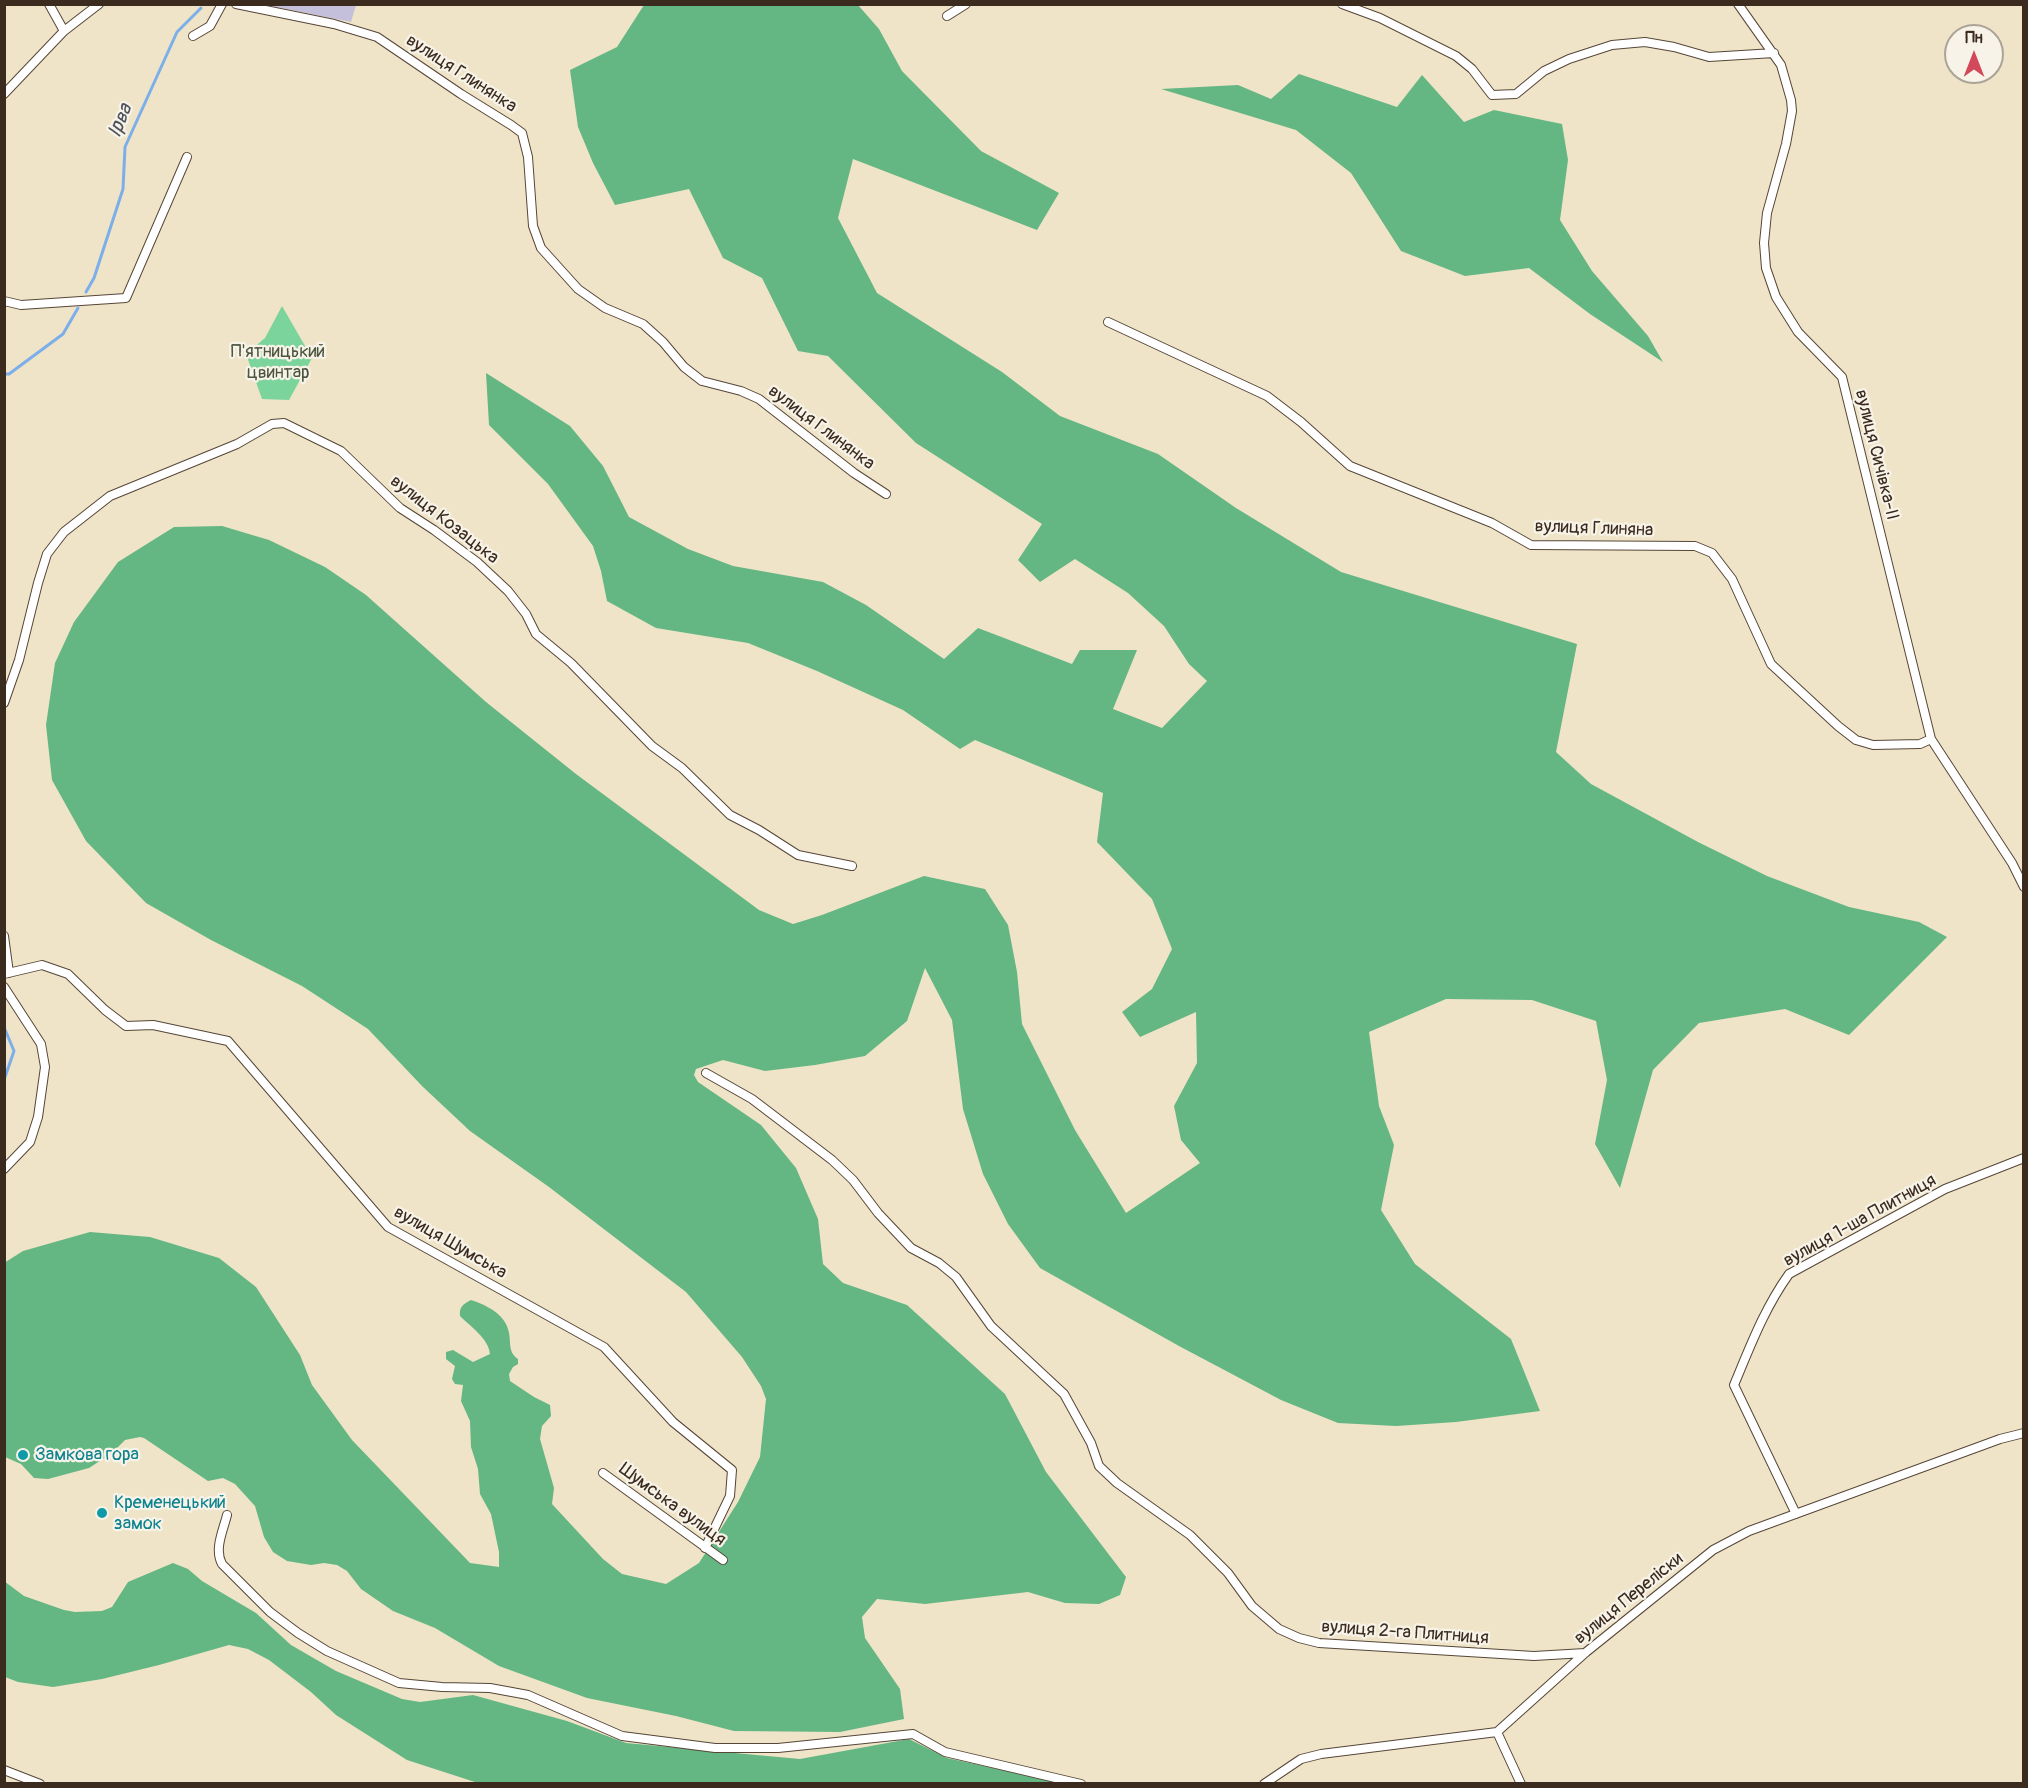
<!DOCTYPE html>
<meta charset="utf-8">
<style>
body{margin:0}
#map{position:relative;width:2028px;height:1788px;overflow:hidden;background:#efe4c8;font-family:Pangolin,sans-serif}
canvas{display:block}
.frame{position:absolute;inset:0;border:6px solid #3b2a1e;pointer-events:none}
.north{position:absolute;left:1944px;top:24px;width:60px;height:60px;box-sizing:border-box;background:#f7f3e8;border:2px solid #aca397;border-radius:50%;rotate:0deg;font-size:16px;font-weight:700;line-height:24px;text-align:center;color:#3b2a1e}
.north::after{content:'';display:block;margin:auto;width:21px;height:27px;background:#d1495b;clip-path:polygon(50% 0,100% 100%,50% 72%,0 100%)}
</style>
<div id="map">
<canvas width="2028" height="1788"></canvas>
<div class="frame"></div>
<div class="north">Пн</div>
</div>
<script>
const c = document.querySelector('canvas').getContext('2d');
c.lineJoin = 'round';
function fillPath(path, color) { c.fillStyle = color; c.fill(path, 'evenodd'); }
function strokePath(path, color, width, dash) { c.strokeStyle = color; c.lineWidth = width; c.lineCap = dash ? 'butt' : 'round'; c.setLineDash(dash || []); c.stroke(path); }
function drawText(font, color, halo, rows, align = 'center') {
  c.font = font + ' Pangolin,sans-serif'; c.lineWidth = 4.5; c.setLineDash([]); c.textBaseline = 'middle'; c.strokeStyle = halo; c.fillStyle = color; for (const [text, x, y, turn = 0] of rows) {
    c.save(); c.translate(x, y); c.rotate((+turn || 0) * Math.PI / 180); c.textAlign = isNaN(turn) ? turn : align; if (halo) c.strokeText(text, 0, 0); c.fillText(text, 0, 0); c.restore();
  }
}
const industrial = new Path2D(`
 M266,5h90l-5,17z`);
const green = new Path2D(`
 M282,306l30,52 -23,42 -27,-1 -16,-45 19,-16z`);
const forest = new Path2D(`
 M644,5h214l21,24 23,42 79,80 78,42 -22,37 -184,-71 -15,59 39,75 125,79 58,44 98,38 78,54 105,64 236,72 -21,108 35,32 107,58 69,34 82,31 70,15 28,15 -98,98 -64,-26 -86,14 -46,47 -33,118 -25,-44 12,-64 -11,-59 -64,-21 -86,-1 -77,33 10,74 15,39 -13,65 34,54 96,75 29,72 -84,11 -60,4 -58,-3 -57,-23 -102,-54 -139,-78 -32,-44 -25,-50 -20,-65 -11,-89 -27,-52 -18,53 -42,35 -50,9 -50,6 -42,-11 -27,9 -2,6 4,7 63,43 35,43 22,51 5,45 20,19 64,22 98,89 41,78 80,105 -6,18 -21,9 -34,-1 -37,-11 -103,12 -48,-5 -15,18 3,21 35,51 4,30 -64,13 -106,-1 -58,-15 -89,-18 -88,-32 -64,-38 -42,-17 -32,-22 -14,-18 -10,-6 -13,-2 -13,2 -24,-4 -14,-9 -9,-15 -9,-31 -20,-22 -12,-6 -15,3 -64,-43 -4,-1 -15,3 -13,13 -23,15 -41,11 -14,-1 -13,-14 -16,-7 -1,-194 19,-12 67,-19 60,5 69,21 37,29 44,68 12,30 40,55 118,123 29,4v-15l-8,-38 -11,-20 -2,-25 -7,-22 -1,-26 -9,-20 2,-16 -8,-1 -3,-5 3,-13 -9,-7v-7l7,-2 20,12 17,-8c-1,-15 -20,-28 -30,-38 -1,-9 3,-12 11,-16 15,5 35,14 38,33 2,10 -1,19 9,26v5l-5,3 -4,7 1,7 24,16 16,8 1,11 -9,10 -2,13 14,49 -2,16 51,55 19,15 44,10 33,-21 39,-61 22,-45 6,-58 -5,-13 -19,-29 -56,-65 -137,-105 -79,-56 -48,-45 -54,-57 -66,-43 -91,-46 -65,-37 -60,-62 -34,-61 -6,-55 9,-62 19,-41 44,-60 56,-35 48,-1 47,14 56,27 41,28 120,107 90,72 183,136 34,14 29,-9 102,-39 61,13 23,36 9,47 5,52 53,106 51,83 74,-50 -19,-23 -7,-34 23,-43 -1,-51 -56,25 -18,-25 30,-23 20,-40 -20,-50 -55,-57 6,-49 -128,-53 -15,9 -57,-39 -86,-39 -69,-28 -92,-15 -49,-27 -6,-30 -8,-25 -45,-62 -59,-59 -3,-52 84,53 33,40 26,51 59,32 45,17 90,16 43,23 78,54 34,-31 94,36 8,-14h57l-24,59 49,19 45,-47 -18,-17 -25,-38 -36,-33 -53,-34 -35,23 -22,-22 24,-36 -126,-81 -88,-87 -30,-5 -36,-73 -39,-20 -34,-69 -74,16 -22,-42 -15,-36 -8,-57 47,-23z
 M1299,74l98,33 25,-32 42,47 30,-12 68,14 6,36 -8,60 32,51 56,65 15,26 -73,-48 -61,-46 -64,8 -64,-25 -50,-78 -55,-43 -135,-41 77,-4 33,14z
 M173,1563l15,6 14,12 54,32 35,32 45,26 66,28 18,3 53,-7 94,26 59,22 174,16 109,-20 38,19 115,25h-584l-71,-23 -71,-45 -25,-23 -42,-32 -21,-11 -19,-4 -70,20 -57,14 -49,8 -35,-5 -13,-5 -1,-96 20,15 40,14 11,2 27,-1 10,-4 16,-25z`);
const stream = new Path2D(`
 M86,292l8,-14 29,-89 2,-42 52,-115 24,-24
 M4,374h5l54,-40 15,-26
 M4,1027l10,24 -10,29`);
const minor = new Path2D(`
 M49,4l15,27
 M236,4l98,20 43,13 84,57 50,31 11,8 6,24 5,69 8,22 37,41 27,19 38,16 20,18 21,25 18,14 39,10 18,8 95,74 32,21
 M1342,4l38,14 76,38 16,13 20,26 24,-1 28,-23 25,-12 43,-14 33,-3 29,5 35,10 65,-4
 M1738,4l43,61 10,35 1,11 -6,33 -19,69 -3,30 2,25 10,29 22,35 44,45 89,362 81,124 12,24
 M947,16l19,-12
 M193,36l17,-10 12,-22
 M4,94l60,-63 35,-27
 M4,301l17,4 105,-7 61,-141
 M1108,322l159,74 34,26 49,44 142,57 39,22 164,1 17,7 20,26 39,85 67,62 18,14 17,5 47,-1 11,-5
 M4,703l15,-43 19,-77 9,-29 17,-22 46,-36 127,-52 35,-20 12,-1 57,28 59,57 34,22 43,32 31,29 18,23 10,20 35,29 81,83 30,22 48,47 29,15 39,25 54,11
 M4,936l5,37
 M4,974l38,-9 26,9 37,36 21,16 27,-1 75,16 160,186 216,120 69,75 59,48 -2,26 -25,52
 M4,987l37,57 4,23 -7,50 -8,25 -26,27
 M706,1073l46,26 80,61 21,20 25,33 33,35 28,15 17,14 35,49 73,68 27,49 8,23 18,17 73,52 38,38 24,33 27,23 20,9 20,5 215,13 51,-3
 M603,1473l120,87
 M1796,1514l-62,-129c16,-38 30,-76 55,-111l156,-85 79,-31
 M227,1515c-4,16 -13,34 -5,49l48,48 28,21 29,18 72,32 43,4 48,1 38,7 94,41 93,12h63l135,-14 32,18 136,32
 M1497,1732l24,52
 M4,1770l36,14
 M1264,1784l37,-25 20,-5 176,-22 88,-79 128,-103 36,-19 251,-92 24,-6`);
const markers = [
 [23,1455,6,"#0f9aa8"],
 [102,1513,6,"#0f9aa8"]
];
const streetNames = [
 ["вулиця Глинянка",461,74,33],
 ["вулиця Глинянка",821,428,37],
 ["вулиця Сичівка-II",1876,455,76],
 ["вулиця Козацька",444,520,38],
 ["вулиця Глиняна",1594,529,2],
 ["вулиця 1-ша Плитниця",1860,1221,-29],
 ["вулиця Шумська",450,1243,30],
 ["Шумська вулиця",672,1505,36],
 ["вулиця Переліски",1629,1599,-39],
 ["вулиця 2-га Плитниця",1405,1633,4]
];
const parkNames = [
 ["П'ятницький",278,352],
 ["цвинтар",278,373]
];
const cultureNames = [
 ["Замкова гора",35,1455],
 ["Кременецький",114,1503],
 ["замок",114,1524]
];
const waterNames = [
 ["Ірва",121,121,-68]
];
fillPath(industrial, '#c4c0db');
fillPath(green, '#7bd49b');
fillPath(forest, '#64b683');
strokePath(stream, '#7cafe9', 3);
strokePath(minor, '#564638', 10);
strokePath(minor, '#fff', 8);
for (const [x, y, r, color] of markers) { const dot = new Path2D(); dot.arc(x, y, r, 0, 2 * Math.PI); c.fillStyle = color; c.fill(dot); strokePath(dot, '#f7f3e8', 2); }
drawText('18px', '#3b2a1e', '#f7f3e8', streetNames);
drawText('18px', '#4b543d', '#f7f3e8', parkNames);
drawText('18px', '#0d838f', '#f7f3e8', cultureNames, 'left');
drawText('italic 20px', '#4e525b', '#f7f3e8', waterNames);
</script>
